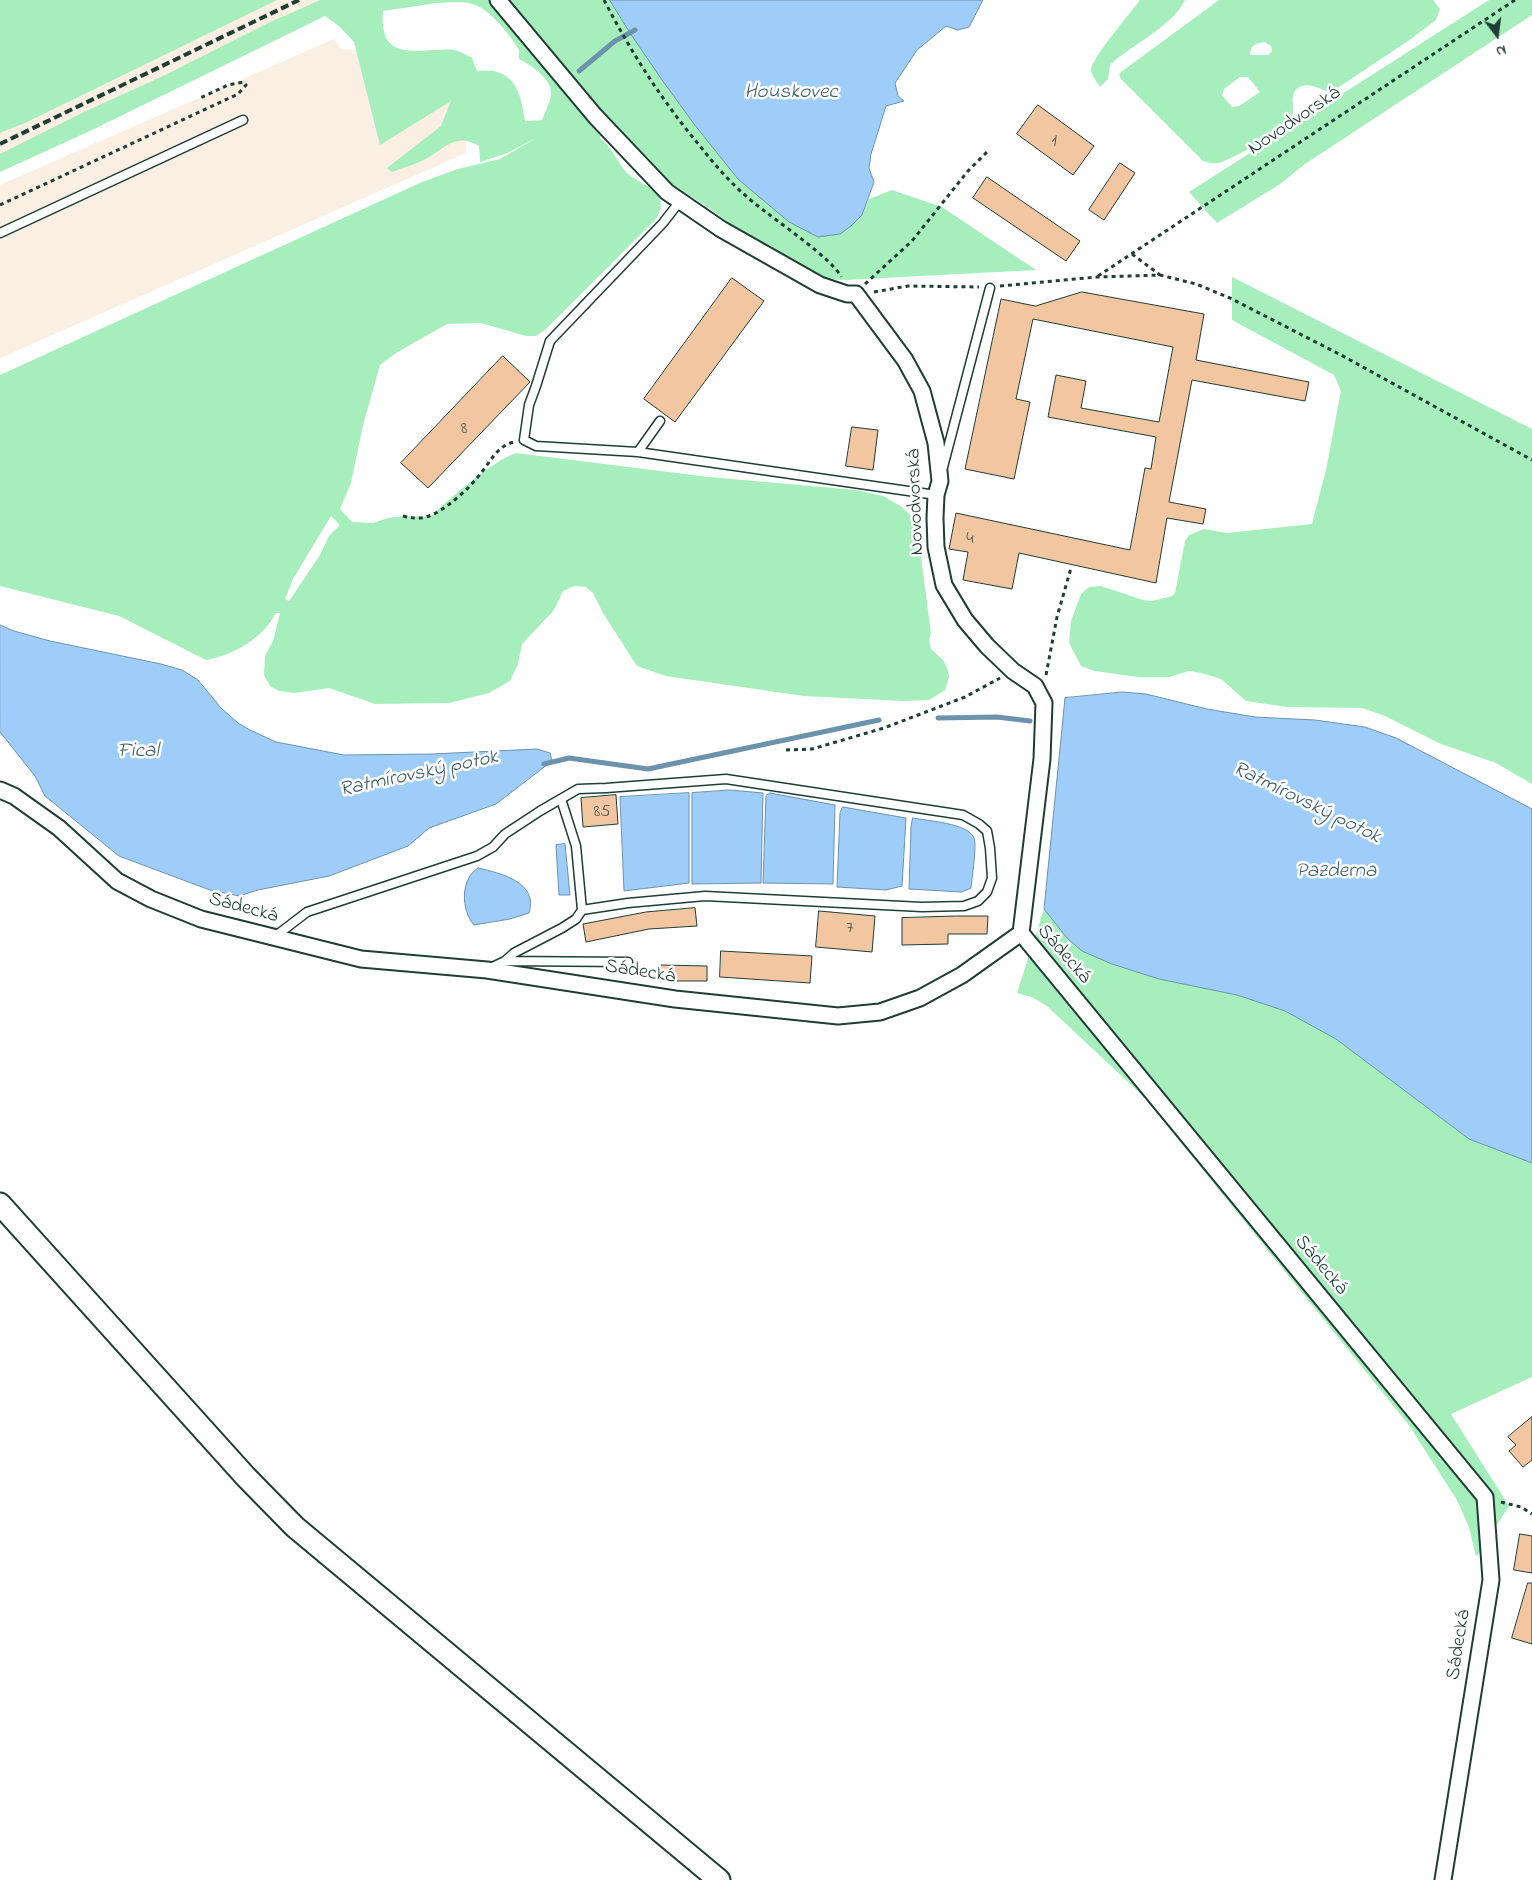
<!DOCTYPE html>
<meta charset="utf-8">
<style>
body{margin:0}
#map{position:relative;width:1532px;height:1880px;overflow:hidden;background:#fff;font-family:"Indie Flower",sans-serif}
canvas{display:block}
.north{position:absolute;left:1472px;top:10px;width:50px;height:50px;-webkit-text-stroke:4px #fff;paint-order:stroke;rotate:165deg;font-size:14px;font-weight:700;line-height:20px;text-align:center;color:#1f3d34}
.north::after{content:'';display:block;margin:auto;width:18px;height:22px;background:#1f3d34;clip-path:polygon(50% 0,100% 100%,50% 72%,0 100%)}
</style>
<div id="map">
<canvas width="1532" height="1880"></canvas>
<div class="north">N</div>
</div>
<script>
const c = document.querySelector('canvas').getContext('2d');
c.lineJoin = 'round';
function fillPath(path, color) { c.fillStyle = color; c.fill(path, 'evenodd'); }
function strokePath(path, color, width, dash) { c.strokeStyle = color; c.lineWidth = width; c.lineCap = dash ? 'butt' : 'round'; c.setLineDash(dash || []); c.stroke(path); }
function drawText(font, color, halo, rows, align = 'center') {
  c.font = font + ' "Indie Flower",sans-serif'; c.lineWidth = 5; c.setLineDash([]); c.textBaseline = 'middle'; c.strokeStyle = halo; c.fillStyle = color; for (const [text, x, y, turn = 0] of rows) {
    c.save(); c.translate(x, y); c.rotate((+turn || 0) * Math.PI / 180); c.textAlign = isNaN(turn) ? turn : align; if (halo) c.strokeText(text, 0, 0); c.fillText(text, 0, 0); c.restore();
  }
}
const built = new Path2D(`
 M268,0h62l-330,159v-29z
 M334,39l7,10 127,10 -2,26v68l-466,205v-173z`);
const green = new Path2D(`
 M0,0h277l-250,122 -27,11z
 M320,0h171l111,132 -2,6c13,10 17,24 27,35 9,9 25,12 32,24 4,8 1,15 -3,22l-111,111 -9,6h-10l-45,-13 -34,1 -51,29 -16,12 -17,60 -12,58 -11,26 12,13 21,1 15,-5 16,-2 26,1c20,-19 61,-55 86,-64l193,24 147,13 27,6 19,11 10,10 5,10 14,106 -2,7 2,9 12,11 5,10 1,7 -4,13 -16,10 -26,1 -99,-5 -138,-20 -29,-10 -34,-53 -10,-20 -7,-6 -12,-1 -11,5 -9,19 -32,34 -4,20 -8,17 -21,12 -40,10 -74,1 -46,-16 -35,5 -15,-2 -9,-5 -6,-11 1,-19 8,-15 7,-28h-4c-13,25 -42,42 -70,47l-87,-44 -119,-30v-211l422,-193 36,-13 42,-10 36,-21 -29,15 -27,9 -1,-16c-22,-13 -32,0 -50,11 -11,7 -25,10 -37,15l-5,-4 54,-42 10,-25 -71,44 -26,-103 -14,-15 -15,-11 -233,114 -92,42v-18l86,-43 77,-35 103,-52zM437,3c10,0 25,-2 35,1 17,4 39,32 47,46v9c12,6 32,19 32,34 0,8 -6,19 -9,27l-17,1c-4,-29 -11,-55 -48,-50l-5,-13c-5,-3 -12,-7 -18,-8 -5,-1 -13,0 -19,0 -34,2 -55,3 -52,-39zM331,516l9,9 -11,11 -9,19 -31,46 -4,-2 8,-20z
 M505,0h105l20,33 64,91 44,55 51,43 29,15 22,-3 22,-19 7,-16 23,-9 50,17 94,63 -191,10 -22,-1 -63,-33 -54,-40 -38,-24 -37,-36z
 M1140,0h45c-12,26 -54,45 -75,65l-2,14 -8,8c-3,-5 -8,-11 -9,-17 0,-11 40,-58 49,-70z
 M1219,0h214l7,9 -4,11 -25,19 -81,54c-9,-4 -23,-12 -32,-5 -11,8 0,22 -8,32 -9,11 -58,40 -72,43 -5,1 -11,-1 -15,-2l-81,-81 -3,-5 2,-3zM1265,42l6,4 1,5 -4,4h-18l1,-7 5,-4zM1240,77h8l12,15 -21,14 -7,1 -10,-12 2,-6z
 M1489,0h43v15l-227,149 -25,20 -63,39 -28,-31z
 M1232,277l300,152v355l-36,-21 -55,-19 -56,-28 -23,-8 -75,-1 -41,-6 -25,-22 -20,-6 -12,-2 -20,6h-31l-43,-6 -14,-5 -12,-23 2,-22 10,-27 8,-7 12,-1 42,14 9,1 20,-5 3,-3 10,-52 4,-6 15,-6 23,4 85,-9 14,-54 15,-79 -7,-16 -102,-55z
 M1044,909l23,29 15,13 30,13 47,15 78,16 48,16 51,28 133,100 63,24v214l-81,37 58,92 -33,51 -7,-30 -12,-27 -49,-76 -264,-327 -97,-91 -15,-9 -15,-4z`);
const water = new Path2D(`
 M610,0h373l-14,27 -11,3 -12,-4 -29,24 -22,33 3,13 6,5 -18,5 -15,48 -2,14 5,14 -12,33 -11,11 -11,8 -22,3 -29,-15 -51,-43 -44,-55 -34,-47 -30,-44z
 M0,625l14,6 36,10 111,23 21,6 16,10 23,28 17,15 12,7 26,12 68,13 88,-1 105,-5 13,4 2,8 -56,43 -67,24 -21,18 -79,30 -71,14 -19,6 -29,-6 -91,-34 -74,-60 -10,-20 -35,-44z
 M1123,692l23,2 61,15 48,8 60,3 50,7 31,11 136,71v354l-63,-24 -133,-100 -51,-28 -48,-16 -78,-16 -47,-15 -30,-13 -15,-13 -23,-29 21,-211z
 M730,790l33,3 -2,90 -69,1v-91z
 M689,793v90l-65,8 -4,-94z
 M770,793l65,12 -2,79 -70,-1 3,-87z
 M843,807l63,11 -4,68 -16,4 -49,-3 3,-74z
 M913,818c15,3 55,5 61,20 3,8 -2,39 -3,50l-9,4 -53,-3 2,-62z
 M565,844l5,51h-11l-3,-50z
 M478,868c22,5 61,14 51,45l-19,6 -36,6c-13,-15 -14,-46 4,-57z`);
const stream = new Path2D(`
 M579,71l36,-30 20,-11
 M938,718l59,-1 33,4
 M544,764l25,-6 79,11 231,-49`);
const building = new Path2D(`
 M1038,105l56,41 -21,29 -56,-41z
 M1120,163l15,10 -31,47 -15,-10z
 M987,177l93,64 -14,20 -93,-63z
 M732,278l32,23 -89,121 -31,-23z
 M1082,292l122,22 -8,46 113,22 -4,19 -113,-21 -23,122 37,7 -3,15 -36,-6 -11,65 -137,-30 -7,36 -49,-9 5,-28 -19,-3 7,-36 174,37 15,-82 6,1 5,-32 -108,-20 8,-42 30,6 -5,27 78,14 14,-75 -140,-28 -17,80 14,3 -16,77 -49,-10 36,-170 34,7z
 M503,356l27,26 -102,106 -27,-25z
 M852,427l26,3 -5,40 -27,-4z
 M616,795l2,29 -35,3 -2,-29z
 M695,908l2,18 -48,3 -63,13 -3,-18 63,-12z
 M819,911l56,5 -3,36 -56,-5z
 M956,916h32l-1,18h-39v10l-46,1v-27z
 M721,951l91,5 -2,27 -90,-6z
 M661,965l46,1v15h-46z
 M1532,1417v43l-9,7 -14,-16 7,-6 -8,-8z
 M1520,1534l12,2v37l-18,-3z
 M1528,1583h4v61l-20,-6z`);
const path = new Path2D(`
 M604,0c27,52 58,101 96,146 17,22 36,43 58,60 16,13 77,55 83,71
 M0,205l238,-111 8,-9 -2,-3 -16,3 -30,14
 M1132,254l28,21
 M1098,276l417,-276
 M865,284l47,-43 56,-70 19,-19
 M1000,286l97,-9 63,-2 36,9 34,14 111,57 191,105
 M874,292l34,-6 71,1
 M403,516c8,2 15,3 23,1 18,-5 44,-29 55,-44 10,-12 16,-27 33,-31
 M1046,675l11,-58 14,-49
 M786,750l26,-1 72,-21 81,-31 35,-19
 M1501,1502l20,5 11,7`);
const lane = new Path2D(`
 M680,201l-17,22 -113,118 -14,45 -7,19 -5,35 12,6 102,6 298,43
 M0,233l243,-113
 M638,452l22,-31
 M943,467l47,-179
 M273,938l34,-26 170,-56 16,-9 12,-13 35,-23 38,-22 28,-1 120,-9 237,36 16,9 8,7 3,17 2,30 -5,14 -9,9 -14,5 -42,1 -217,-11 -77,7 -46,7
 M505,961l123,1
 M490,968l15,-7 9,-8 48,-25 14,-9 6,-9 -6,-64 -15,-47`);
const street = new Path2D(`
 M498,0l97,116 72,76 54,37 99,56 27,9h9l49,66 17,31 14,52 4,38 -4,14 -1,23 1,29 8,38 21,35 22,26 26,25 22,15 9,17 -2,56 -21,174
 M0,790l14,6 45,32 58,53 34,18 50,20 160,40 126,11 188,29 163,17 42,-4 40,-14 42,-23 59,-42
 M1021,933l464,564 6,83 -48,300`);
const secondary = new Path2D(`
 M0,1204l246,273 49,50 424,353`);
const rail = new Path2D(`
 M0,144l299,-144`);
const numberNames = [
 ["1",1054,142],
 ["8",464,430],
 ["4",970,540],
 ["85",602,813],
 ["7",850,929]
];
const streetNames = [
 ["Novodvorská",1295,122,-34],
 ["Novodvorská",917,502,-92],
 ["Sádecká",243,909,15],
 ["Sádecká",1063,955,49],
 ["Sádecká",640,973,9],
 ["Sádecká",1320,1266,50],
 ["Sádecká",1460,1645,-81]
];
const waterNames = [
 ["Houskovec",791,94],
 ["Fical",138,753],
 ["Ratmírovský potok",419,775,-12],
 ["Ratmírovský potok",1306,804,26],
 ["Pazderna",1336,873]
];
fillPath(built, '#fbeee2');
fillPath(green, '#a6efbd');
fillPath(water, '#9fcdfa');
strokePath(water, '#6c93ab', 1);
strokePath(stream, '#6c93ab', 5);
fillPath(building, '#f1c6a0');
strokePath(building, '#1f3d34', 1);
strokePath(lane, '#1f3d34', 11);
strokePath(street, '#1f3d34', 19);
strokePath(secondary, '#1f3d34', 25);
strokePath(path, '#1f3d34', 3, [4, 4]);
strokePath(lane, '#fff', 8);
strokePath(street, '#fff', 15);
strokePath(secondary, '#fff', 21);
strokePath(rail, '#1f3d34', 4, [8, 4]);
drawText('18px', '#545f4f', null, numberNames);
drawText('20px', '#1f3d34', '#fff', streetNames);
drawText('italic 21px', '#3f6166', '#fff', waterNames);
</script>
